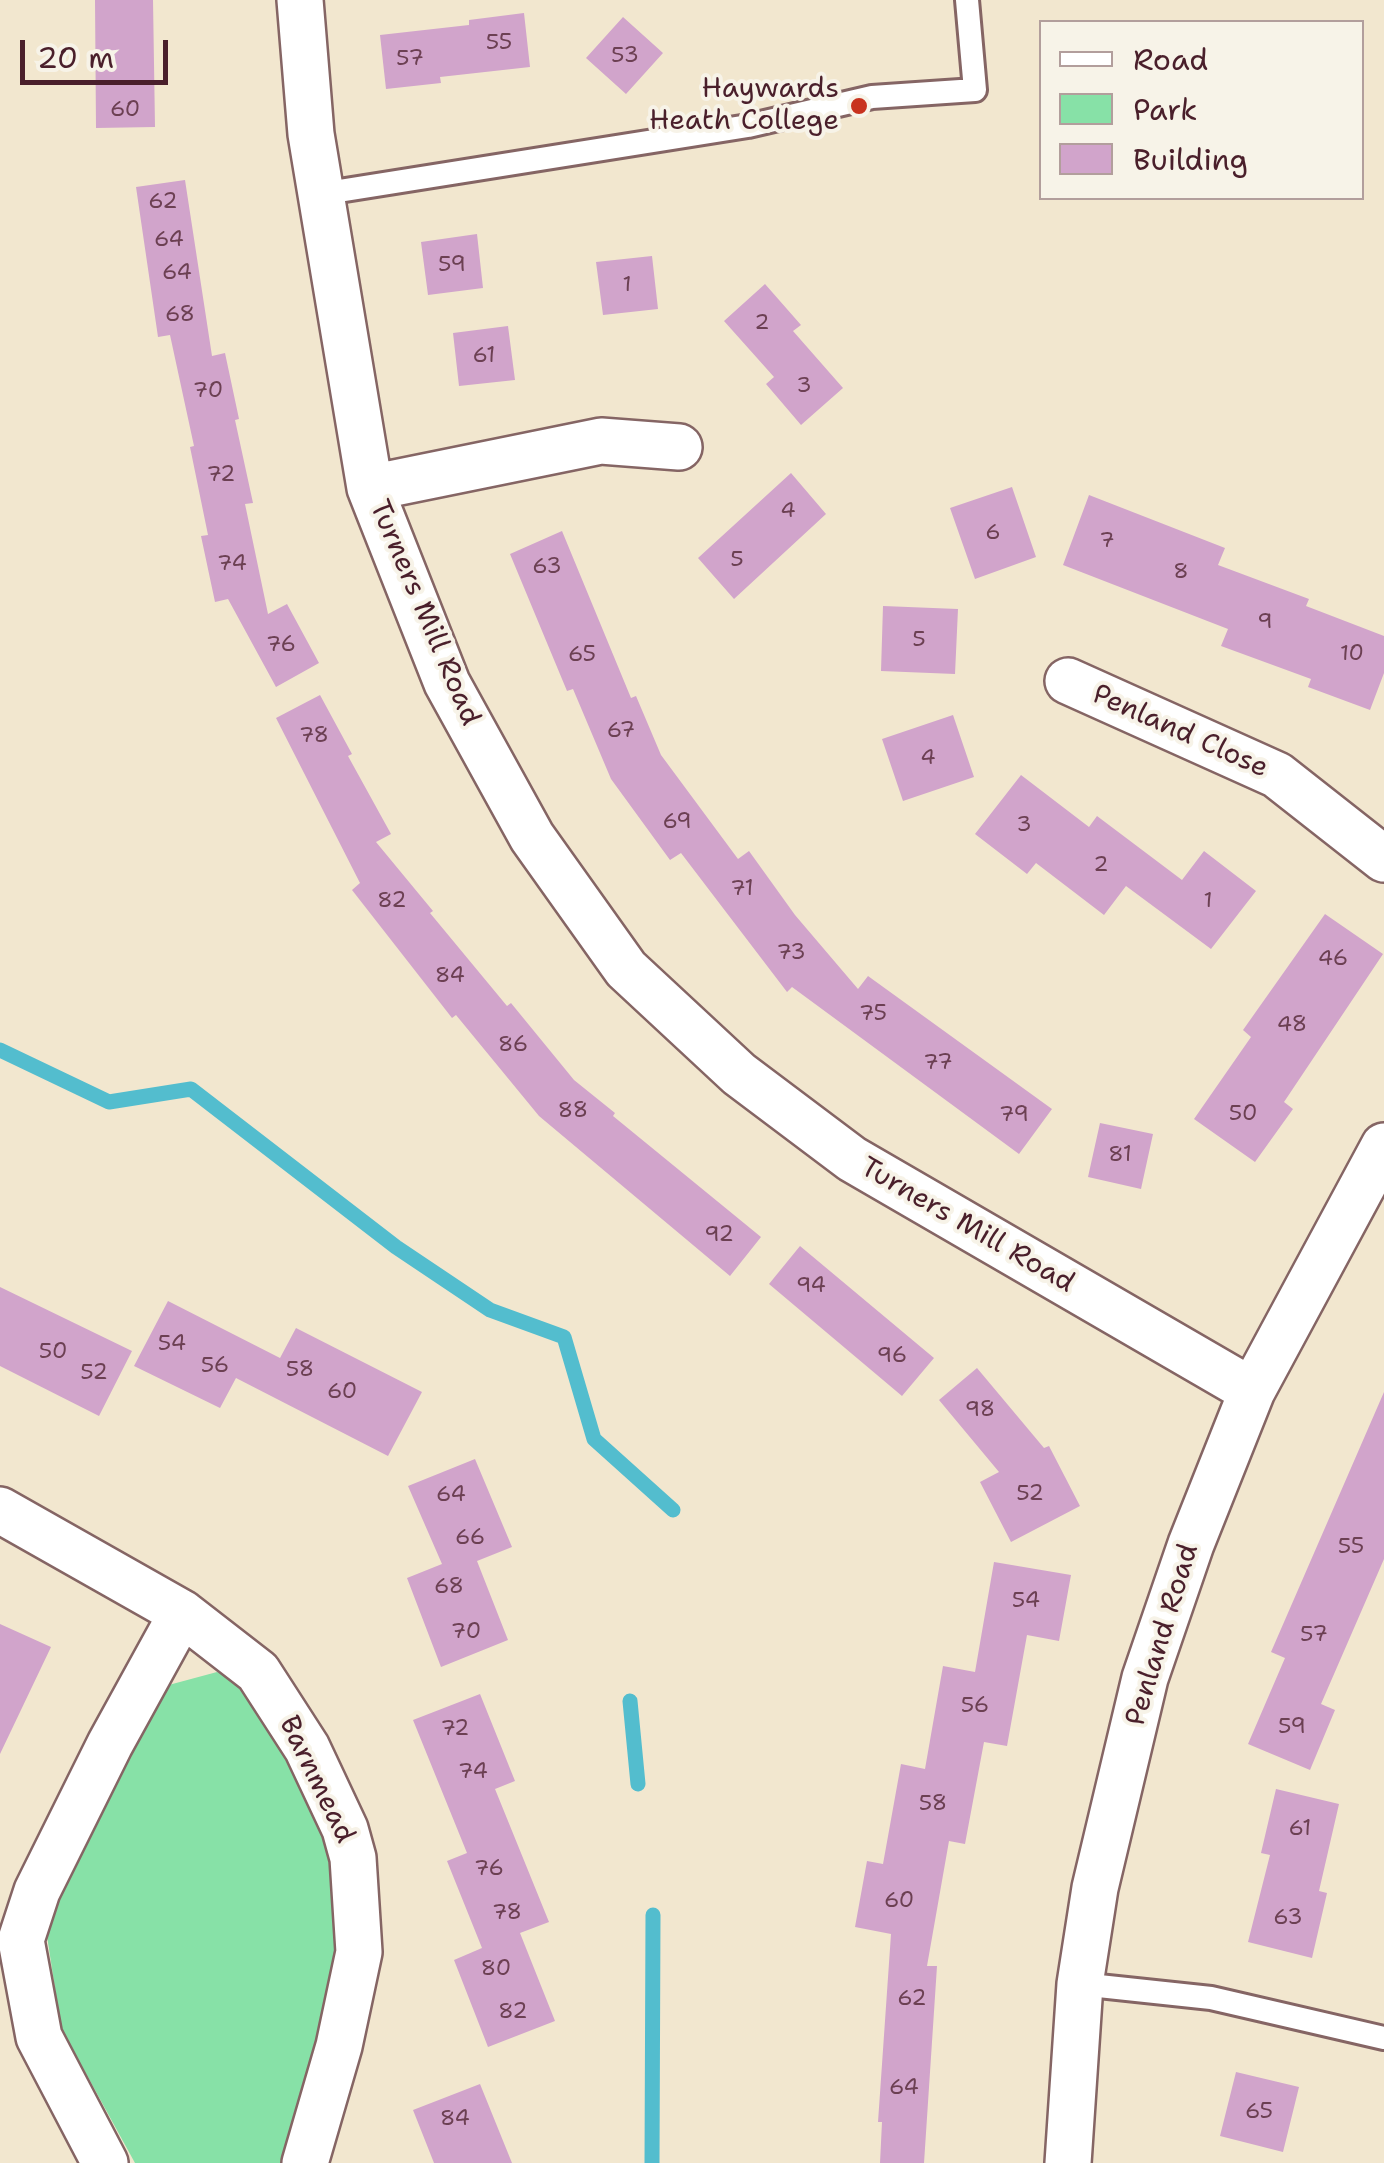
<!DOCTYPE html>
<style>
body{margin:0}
#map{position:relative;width:1384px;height:2163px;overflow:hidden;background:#f2e7cf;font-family:"Shantell Sans",sans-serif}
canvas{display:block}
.legend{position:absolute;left:1039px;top:20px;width:325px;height:180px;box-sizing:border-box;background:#f7f3e8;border:2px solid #b29e9c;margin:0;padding:12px 18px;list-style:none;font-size:30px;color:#4a1f2b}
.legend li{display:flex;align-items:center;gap:20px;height:50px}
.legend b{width:50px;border:2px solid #b29e9c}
.scale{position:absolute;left:20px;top:40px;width:148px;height:45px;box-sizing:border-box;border:5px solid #4a1f2b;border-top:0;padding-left:12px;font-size:30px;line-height:35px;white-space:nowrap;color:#4a1f2b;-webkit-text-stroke:8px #f7f3e8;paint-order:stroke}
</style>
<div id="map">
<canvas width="1384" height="2163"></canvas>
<ul class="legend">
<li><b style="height:12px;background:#fff"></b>Road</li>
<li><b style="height:28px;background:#87e1a7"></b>Park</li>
<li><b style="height:28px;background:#d1a4cb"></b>Building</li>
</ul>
<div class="scale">20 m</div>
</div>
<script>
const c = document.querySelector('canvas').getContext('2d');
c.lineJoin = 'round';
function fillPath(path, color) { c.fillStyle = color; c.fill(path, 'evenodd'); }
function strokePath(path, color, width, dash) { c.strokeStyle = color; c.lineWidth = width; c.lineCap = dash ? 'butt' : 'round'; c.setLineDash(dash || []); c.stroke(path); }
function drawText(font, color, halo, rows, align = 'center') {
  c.font = font + ' "Shantell Sans",sans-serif'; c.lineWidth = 8; c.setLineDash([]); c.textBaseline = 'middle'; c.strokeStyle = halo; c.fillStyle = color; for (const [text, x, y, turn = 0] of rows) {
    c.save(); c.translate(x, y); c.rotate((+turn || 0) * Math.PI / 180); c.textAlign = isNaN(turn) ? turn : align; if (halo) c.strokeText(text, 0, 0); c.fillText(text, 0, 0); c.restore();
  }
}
const green = new Path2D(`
 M217,1672l31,13 46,75 44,104 -2,90 -14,90 -32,119h-155l-74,-135 -14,-92 12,-39 70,-145 36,-66z`);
const stream = new Path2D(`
 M0,1050l109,52 82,-13 205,158 94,63 74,27 30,102 79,71
 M630,1701l8,83
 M652,2163l1,-248`);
const building = new Path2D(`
 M95,0h58l2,127 -59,1z
 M524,13l6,54 -90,10 1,6 -55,6 -6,-54 89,-10v-5z
 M623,17l40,36 -37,41 -40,-36z
 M185,180l27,176 13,-3 14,66 -4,1 18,83 -8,1 23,110 19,-10 32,59 -43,24 -48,-88 -13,3 -14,-66 7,-1 -18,-88 4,-1 -24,-111 -12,2 -22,-150z
 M477,234l6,54 -55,7 -7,-53z
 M652,256l6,53 -55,6 -7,-53z
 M765,284l36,41 -8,6 50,57 -42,37 -35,-41 8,-7 -50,-56z
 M508,326l7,54 -56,6 -6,-53z
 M791,473l35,41 -92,85 -36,-41z
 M1012,487l24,70 -61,22 -25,-71z
 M1089,495l136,53 -7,17 91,34 -3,7 78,30v37l-14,37 -62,-23 3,-8 -90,-33 7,-17 -165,-64z
 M562,531l69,167 5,-2 25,59 77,104 11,-8 46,64 63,74 10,-13 184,133 -33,45 -227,-167 -5,5 -106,-139 -11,7 -59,-81 -38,-90 -6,2 -57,-137z
 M883,606l75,3 -3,65 -74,-3z
 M320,695l32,59 -4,2 43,78 -15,8 57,69 -3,2 77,93 4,-3 63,77 41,33 -2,3 148,121 -31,39 -191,-160 -83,-101 -4,3 -100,-128 8,-7 -84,-165z
 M953,715l21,62 -71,24 -21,-62z
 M1021,775l68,52 8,-11 85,64 22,-29 52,40 -45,58 -85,-63 -22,29 -68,-52 -9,11 -52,-40z
 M1325,914l58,40 -99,148 9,7 -38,53 -61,-43 57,-82 -8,-7z
 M1100,1123l53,11 -12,55 -53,-12z
 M800,1246l134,112 -32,38 -133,-112z
 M0,1287l132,64 -33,65 -99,-50z
 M168,1301l112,57 16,-30 126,64 -34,64 -152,-78 -16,30 -86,-42z
 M977,1368l67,80 5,-2 31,60 -69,36 -31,-60 19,-10 -60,-72z
 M1384,1392v167l-63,145 14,6 -25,60 -62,-26 37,-86 -14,-6z
 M475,1459l37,88 -35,14 31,79 -67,27 -34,-89 35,-14 -34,-78z
 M994,1562l77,13 -12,66 -32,-6 -20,111 -23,-4 -19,102 -16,-3 -22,125h10l-13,197h-44l2,-41h-4l13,-188 -36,-7 12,-66 16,3 18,-100 24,5 18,-103 32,6z
 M0,1624l51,23 -51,107z
 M480,1694l35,87 -20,8 54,133 -29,11 35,88 -67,26 -34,-87 28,-12 -35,-87 20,-8 -54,-133z
 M1276,1789l63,15 -20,87 8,2 -15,65 -64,-16 22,-87 -9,-2z
 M1236,2072l63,15 -16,65 -63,-16z
 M480,2084l32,79h-78l-21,-53z`);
const service = new Path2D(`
 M320,194l428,-68 124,-29 103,-7 -8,-90
 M1080,1984l131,14 173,40`);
const minor = new Path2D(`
 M300,0l11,134 59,354 77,195 85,154 94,132 113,105 113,85 400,232
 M370,488l231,-47 78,6
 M1068,681l209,94 107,84
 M0,1510l182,103 76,59 49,76 38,81 8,29 6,94 -20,94 -34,117
 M105,2163l-66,-126 -18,-97 16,-49 73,-147 72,-131
 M1068,2163l12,-179 15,-96 50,-210 46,-134 61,-153 132,-245`);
const markers = [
 [859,106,10,"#c8321e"]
];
const numberNames = [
 ["55",499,43],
 ["53",625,56],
 ["57",410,59],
 ["60",125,110],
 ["62",163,202],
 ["64",169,240],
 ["59",452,265],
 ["64",177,273],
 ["1",627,285],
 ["68",180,315],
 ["2",762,323],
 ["61",484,356],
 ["3",804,386],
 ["70",208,391],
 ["72",221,475],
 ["4",788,511],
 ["6",993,533],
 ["7",1107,541],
 ["5",737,560],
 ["74",232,564],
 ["63",547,567],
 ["8",1181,572],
 ["9",1265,622],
 ["5",919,640],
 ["76",281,645],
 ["10",1352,654],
 ["65",582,655],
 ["67",621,731],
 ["78",314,736],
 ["4",928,758],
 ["69",677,822],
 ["3",1024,825],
 ["2",1101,865],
 ["71",742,889],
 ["82",392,901],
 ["1",1208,901],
 ["73",791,953],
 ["46",1333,959],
 ["84",450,976],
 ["75",873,1014],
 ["48",1292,1025],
 ["86",513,1045],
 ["77",938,1063],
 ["88",573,1111],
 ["50",1243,1114],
 ["79",1014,1115],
 ["81",1120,1155],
 ["92",719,1235],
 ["94",811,1286],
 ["54",172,1344],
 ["50",53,1352],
 ["96",892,1356],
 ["56",215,1366],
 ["58",300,1370],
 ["52",94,1373],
 ["60",342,1392],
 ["98",980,1410],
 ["52",1030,1494],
 ["64",451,1495],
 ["66",470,1538],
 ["55",1351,1547],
 ["68",449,1587],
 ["54",1026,1601],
 ["70",466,1632],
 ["57",1314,1635],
 ["56",975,1706],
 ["59",1292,1727],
 ["72",455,1729],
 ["74",473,1772],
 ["58",933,1804],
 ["61",1300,1829],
 ["76",489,1869],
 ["60",899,1901],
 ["78",507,1913],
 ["63",1288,1918],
 ["80",496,1969],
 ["62",912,1999],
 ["82",513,2012],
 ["64",904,2088],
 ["65",1259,2112],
 ["84",455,2119]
];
const poiNames = [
 ["Haywards",839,90],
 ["Heath College",839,122]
];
const streetNames = [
 ["Turners Mill Road",424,613,67],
 ["Penland Close",1180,732,24],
 ["Turners Mill Road",967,1226,30],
 ["Penland Road",1163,1635,-73],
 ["Barnmead",316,1780,64]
];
fillPath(green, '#87e1a7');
strokePath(stream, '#53bdce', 15);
fillPath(building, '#d1a4cb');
strokePath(service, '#856564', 28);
strokePath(minor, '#856564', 50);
strokePath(service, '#fff', 22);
strokePath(minor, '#fff', 45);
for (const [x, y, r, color] of markers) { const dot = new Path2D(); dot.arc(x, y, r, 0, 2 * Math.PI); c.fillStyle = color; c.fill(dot); strokePath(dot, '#f7f3e8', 4); }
drawText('22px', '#6c4053', null, numberNames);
drawText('28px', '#4a1f2b', '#f7f3e8', poiNames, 'right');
drawText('28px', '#4a1f2b', '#f7f3e8', streetNames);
</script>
